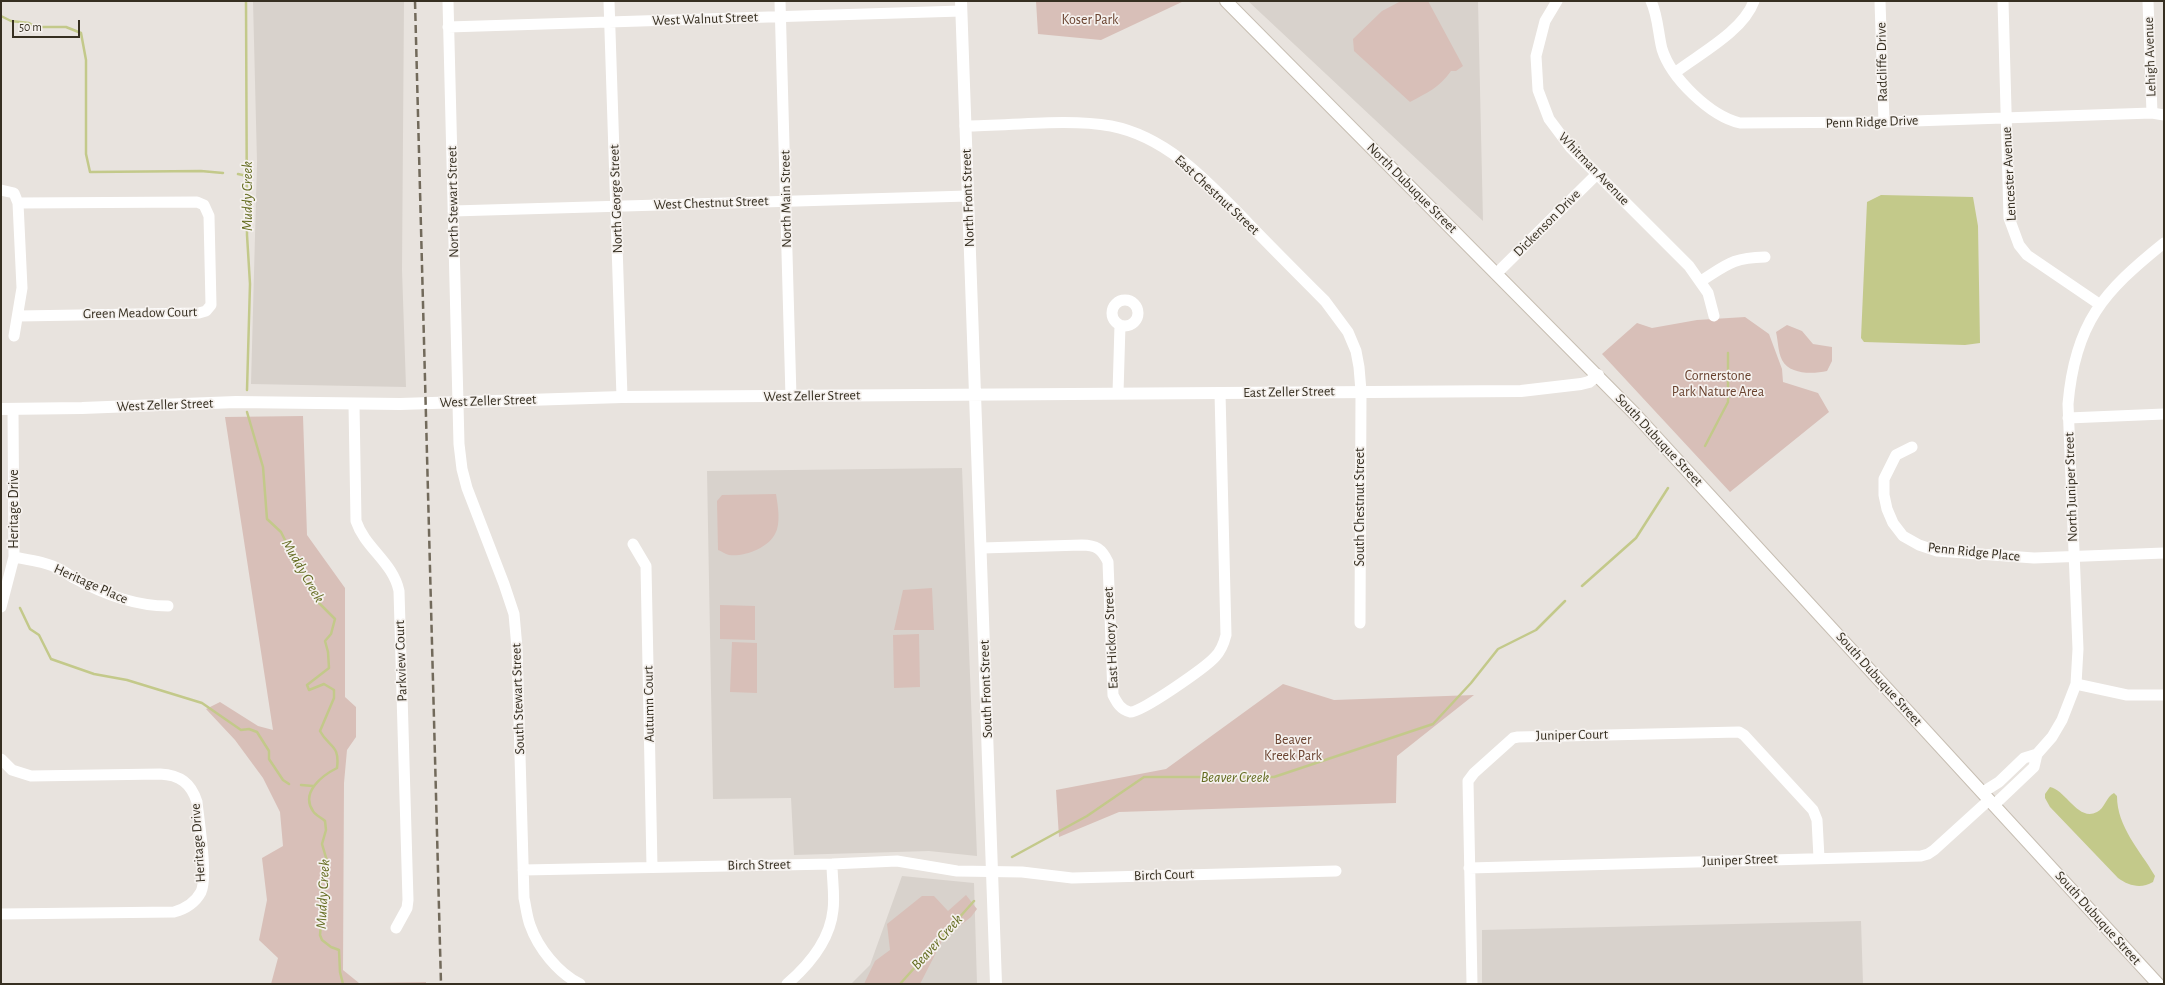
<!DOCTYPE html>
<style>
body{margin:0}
#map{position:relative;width:2165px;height:985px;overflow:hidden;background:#e8e3de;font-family:"Alegreya Sans",sans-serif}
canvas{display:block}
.frame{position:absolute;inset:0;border:2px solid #362f21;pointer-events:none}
.scale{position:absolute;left:12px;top:20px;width:68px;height:18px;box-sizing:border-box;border:2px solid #362f21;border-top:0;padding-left:5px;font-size:12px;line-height:14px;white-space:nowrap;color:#362f21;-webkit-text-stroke:3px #f5f1ee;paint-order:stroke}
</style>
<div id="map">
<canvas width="2165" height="985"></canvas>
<div class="frame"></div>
<div class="scale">50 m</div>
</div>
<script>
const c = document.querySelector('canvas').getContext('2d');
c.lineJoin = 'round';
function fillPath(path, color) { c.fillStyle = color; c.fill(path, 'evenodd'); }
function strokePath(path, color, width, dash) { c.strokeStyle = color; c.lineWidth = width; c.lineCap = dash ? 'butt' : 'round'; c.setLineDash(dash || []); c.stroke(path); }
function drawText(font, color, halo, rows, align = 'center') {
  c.font = font + ' "Alegreya Sans",sans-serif'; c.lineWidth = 3.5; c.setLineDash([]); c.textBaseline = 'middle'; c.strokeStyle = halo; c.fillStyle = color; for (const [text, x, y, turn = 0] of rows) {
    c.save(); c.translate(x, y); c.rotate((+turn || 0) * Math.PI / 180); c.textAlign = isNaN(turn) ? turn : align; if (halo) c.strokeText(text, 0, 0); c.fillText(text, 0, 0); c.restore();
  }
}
const built = new Path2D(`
 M253,1h151l-2,269 4,117 -155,-3 6,-222z
 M1248,1h230l5,220z
 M962,468l15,388 -48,-5 -135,4 -3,-57 -78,1 -6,-328z
 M902,876l72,7 3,101h-126l19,-19z
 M1861,921l2,63h-381v-54z`);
const green = new Path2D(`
 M1036,1h148l-83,39 -63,-6z
 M1401,1h27l35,65 -7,5h-5c-11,16 -24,22 -41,31l-56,-51 -1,-12 29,-28z
 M1745,317l24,17 13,35 1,13 35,11 11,19 -99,80 -128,-138 35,-31 15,5 45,-8z
 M1787,325l15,6 11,13 19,3v14l-5,10c-14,3 -37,4 -45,-11 -4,-8 -4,-20 -6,-28z
 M303,416l4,119 38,53v109l11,10v30l-9,13 -3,33 -1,187 16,13 67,-1v2h-155l7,-26 -19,-18 8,-40 -5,-42 21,-12 -3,-34 -17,-34 -28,-38 -29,-31 14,-7 38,24 15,4 -48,-313z
 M776,494c2,12 5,30 -1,40 -7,14 -31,23 -46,21 -4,-1 -8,-4 -11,-5l-1,-49 5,-6z
 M932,588l2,42h-40l9,-40z
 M720,605l35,1v34l-35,-1z
 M919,634l1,53 -26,1 -1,-53z
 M732,642l25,1v50l-27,-1z
 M1283,684l51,16 140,-5 -77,61 -1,47 -277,9 -60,25 -3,-47 110,-21z
 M966,895l11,14 -6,8 -28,22 -23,45h-56l11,-23 15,-11 -3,-26 35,-28h12l14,15z`);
const water = new Path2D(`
 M1881,195l92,2 5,29 2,117 -15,2 -101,-3 -3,-4 6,-136z
 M2050,787c16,3 28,35 47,25 8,-4 9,-15 17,-19l3,3c0,31 23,54 38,80l-2,6c-12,7 -24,4 -35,-4l-68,-71 -5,-9v-4z`);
const stream = new Path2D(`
 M246,1l1,234 3,49 -3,106
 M1,16l10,5 18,2 7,4h30l15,6 5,27v94l4,18 111,-1 22,2
 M238,174l9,2
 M247,412l16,55 4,52 14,13 7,14 11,12 3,14 12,26 21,21 -4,15 -6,7 3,11 1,16 -22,17 2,5 15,-6 10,6v8l-14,33c9,17 20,13 17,37 -14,7 -37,24 -24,43 2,4 9,7 12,10l1,9 -4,14 5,17 -7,25 3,15 -3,34 2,5 9,7 8,3 1,22 3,12
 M1705,446l23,-44v-49
 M1582,586l54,-48 32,-50
 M20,608l10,21 9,6 12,24 43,15 33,6 75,23 39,27 8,-1 8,3 12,19v8l14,21 6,4
 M301,785l12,1
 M1012,857l75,-41 57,-39h130l159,-53 38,-41 27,-34 38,-19 29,-29
 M900,984l74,-83`);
const minor = new Path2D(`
 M448,1l11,443 3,25 5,19 37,96 10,30 3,34 7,250c2,9 3,19 6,27 8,23 28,48 50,59
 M609,1l13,396
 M780,1l11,396
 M1557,1l-12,20 -9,35 2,34 11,29 21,28 119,119 19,27 6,23
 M1651,1c7,15 7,32 11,48 9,29 48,67 78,74l144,-1 268,-9 12,2
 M1880,1l4,121
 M2003,1l6,217 10,27 8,10 72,49
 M2148,1l4,112
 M448,27l513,-16
 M1676,72c25,-19 67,-41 78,-71
 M965,126c46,0 102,-8 146,0 57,11 98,57 137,97 25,26 51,52 77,78l23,31 8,19 3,16 2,24 -1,232
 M1,190l13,3 4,10 4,85 -8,48
 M18,203l179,-1 7,3 5,11 2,89 -5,6 -7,2 -180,3
 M453,211l515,-15
 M1497,273l100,-99
 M1701,281c27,-17 31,-23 64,-24
 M1112 313a13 13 0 1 1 26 0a13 13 0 1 1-26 0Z
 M1118,393l2,-68
 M354,405l2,116c9,27 37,41 43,70l9,309 -1,8 -11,20
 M2068,418l96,-4
 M1912,447l-16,8 -12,24v16l3,14 6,14 10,13 16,9 18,6 97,7 130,-5
 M633,544l13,22 6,301
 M982,548l100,-3c14,0 20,4 26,17l5,133c4,8 8,15 17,17 11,1 76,-45 85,-55 6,-6 9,-14 11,-22l-6,-242
 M14,557c16,3 33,5 47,13 5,2 9,6 13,8 29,16 62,28 94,28
 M1,607l13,-50 -1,-148
 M2076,684l51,11h37
 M1,759l11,11 19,6 129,-2c20,1 31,9 37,28 2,20 11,75 4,90 -6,11 -16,17 -27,20l-173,2
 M1983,792l16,-10 25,-24 13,-4
 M1994,805l40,-38 3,-13 15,-17 10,-17 14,-36 2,-35 -10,-245c7,-81 35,-112 96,-161
 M1469,868l452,-12 7,-2 6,-4 55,-50
 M523,870l309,-6 65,-3 60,10 65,1 50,6 264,-7
 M787,984c22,-19 43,-43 46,-74 2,-14 -1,-31 -1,-46
 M1472,984l-4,-203 6,-8 39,-35 5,-1 221,-5 5,3 69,75 4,10 2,38`);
const tertiary = new Path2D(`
 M961,1l35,983
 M1,409l81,-1 154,-6 164,2 222,-7 899,-6 60,-7 8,-2 9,-7`);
const secondary = new Path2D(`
 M1226,1l409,413 523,570`);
const rail = new Path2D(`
 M415,1l26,983`);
const streetNames = [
 ["West Walnut Street",705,19,-2],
 ["Lehigh Avenue",2150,57,-92],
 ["Radcliffe Drive",1882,62,-91],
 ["Penn Ridge Drive",1872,122,-2],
 ["Whitman Avenue",1594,169,46],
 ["Lencester Avenue",2009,174,-93],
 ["North Dubuque Street",1412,188,45],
 ["East Chestnut Street",1217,195,43],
 ["North Front Street",968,198,-92],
 ["North George Street",616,199,-92],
 ["North Main Street",786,199,-91],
 ["North Stewart Street",453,202,-91],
 ["West Chestnut Street",711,203,-2],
 ["Dickenson Drive",1547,223,-45],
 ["Green Meadow Court",140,313,-1],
 ["East Zeller Street",1289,392,-1],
 ["West Zeller Street",812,396,-1],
 ["West Zeller Street",488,401,-2],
 ["West Zeller Street",165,405,-2],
 ["South Dubuque Street",1659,440,47],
 ["North Juniper Street",2071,487,-92],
 ["South Chestnut Street",1360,507,-90],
 ["Heritage Drive",14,509,-90],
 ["Penn Ridge Place",1974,552,6],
 ["Heritage Place",91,584,24],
 ["East Hickory Street",1111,638,-93],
 ["Parkview Court",401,661,-92],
 ["South Dubuque Street",1879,679,48],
 ["South Front Street",986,689,-92],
 ["South Stewart Street",518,699,-92],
 ["Autumn Court",649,704,-91],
 ["Juniper Court",1572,735,-1],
 ["Heritage Drive",198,843,-94],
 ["Juniper Street",1740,860,-2],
 ["Birch Street",759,865,-1],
 ["Birch Court",1164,875,-2],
 ["South Dubuque Street",2098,918,48]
];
const parkNames = [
 ["Koser Park",1090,20],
 ["Cornerstone",1718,376],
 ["Park Nature Area",1718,392],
 ["Beaver",1293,740],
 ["Kreek Park",1293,756]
];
const waterNames = [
 ["Muddy Creek",247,196,-90],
 ["Muddy Creek",303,571,60],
 ["Beaver Creek",1235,777],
 ["Muddy Creek",323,894,-87],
 ["Beaver Creek",937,942,-48]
];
fillPath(built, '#d8d2cc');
fillPath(green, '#d8bfb8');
fillPath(water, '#c3c98a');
strokePath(stream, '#c3c98a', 2.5);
strokePath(secondary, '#c7beb2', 14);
strokePath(minor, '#fff', 11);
strokePath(tertiary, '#fff', 12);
strokePath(secondary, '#fff', 12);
strokePath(rail, '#726a5b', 2.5, [8, 4]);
drawText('14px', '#362f21', '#f5f1ee', streetNames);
drawText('14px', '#69422f', '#f5f1ee', parkNames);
drawText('italic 15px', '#646c21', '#f5f1ee', waterNames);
</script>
